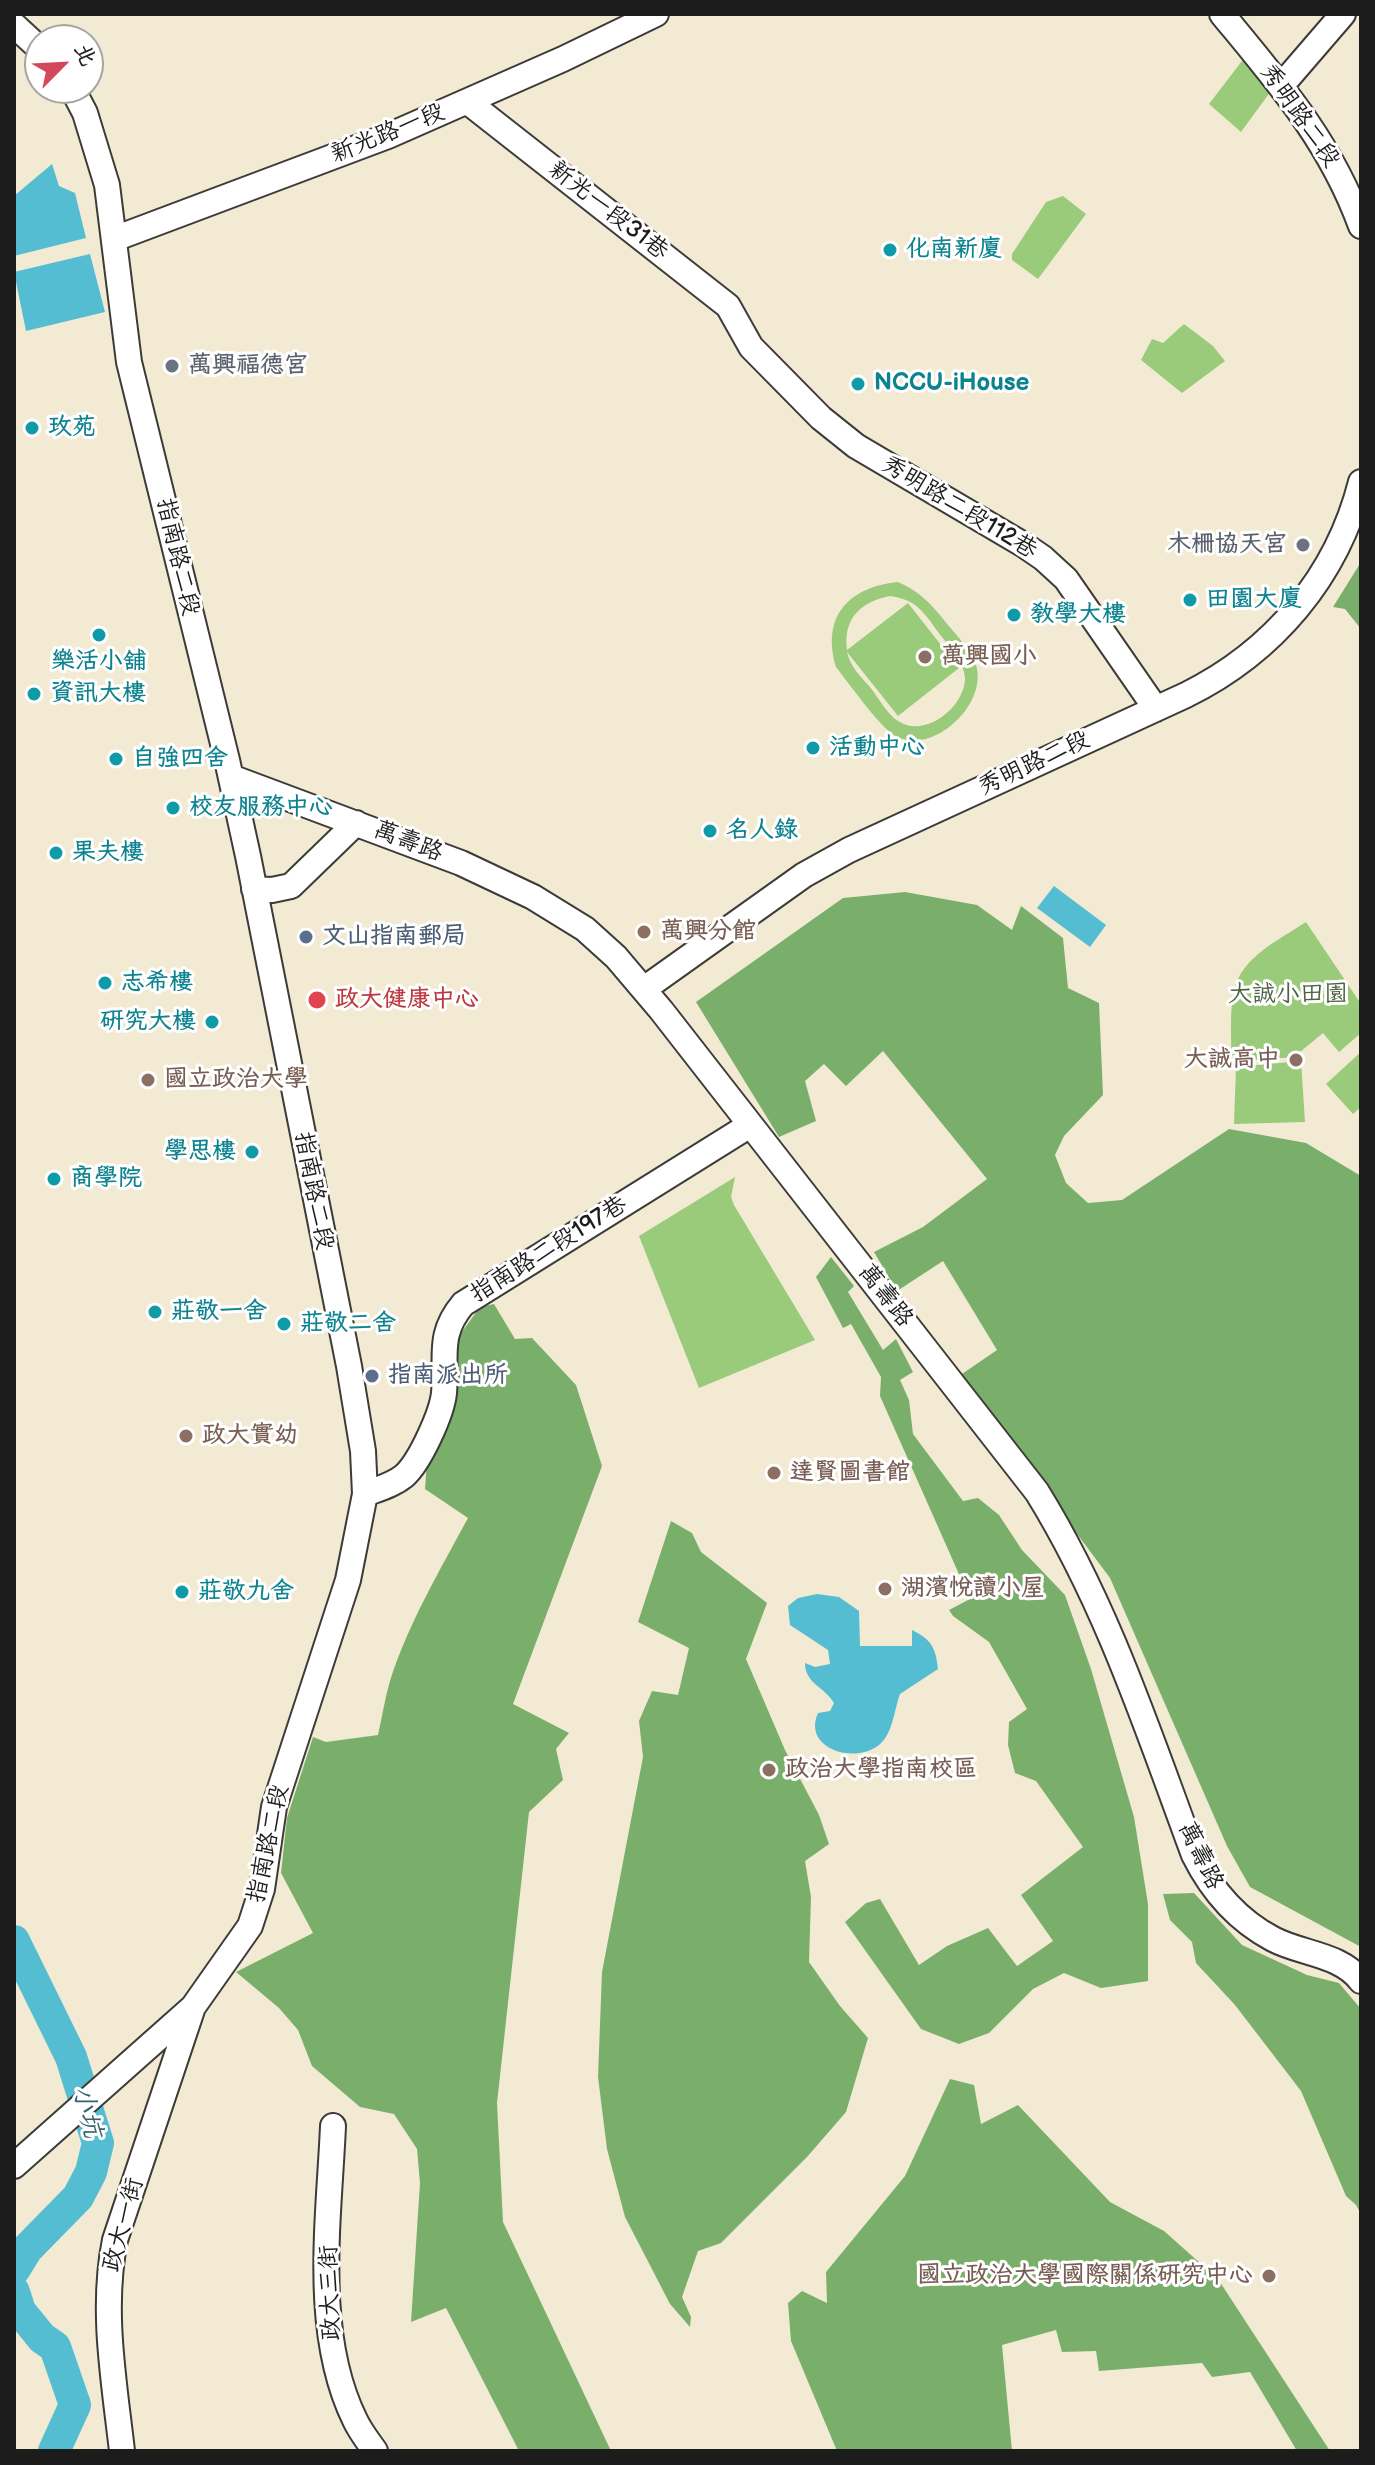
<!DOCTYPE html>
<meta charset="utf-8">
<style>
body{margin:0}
#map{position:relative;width:1375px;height:2465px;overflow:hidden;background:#f3ead4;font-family:"Balsamiq Sans","LXGW WenKai TC",sans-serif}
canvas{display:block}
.frame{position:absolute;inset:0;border:16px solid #1c1c1c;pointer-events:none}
.north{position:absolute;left:24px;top:24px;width:80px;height:80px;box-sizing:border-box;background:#fff;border:2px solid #a4a4a4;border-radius:50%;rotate:66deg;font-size:22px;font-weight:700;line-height:32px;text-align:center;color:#1c1c1c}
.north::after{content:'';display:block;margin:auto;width:28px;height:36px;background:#d1495b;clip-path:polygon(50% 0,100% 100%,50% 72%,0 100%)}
</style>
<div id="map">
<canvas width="1375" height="2465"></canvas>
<div class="frame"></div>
<div class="north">北</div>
</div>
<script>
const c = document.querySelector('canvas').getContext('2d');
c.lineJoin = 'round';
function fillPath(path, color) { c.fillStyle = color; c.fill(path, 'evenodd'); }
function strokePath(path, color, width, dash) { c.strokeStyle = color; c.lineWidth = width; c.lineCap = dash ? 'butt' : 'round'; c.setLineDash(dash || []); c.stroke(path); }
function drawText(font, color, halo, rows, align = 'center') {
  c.font = font + ' "Balsamiq Sans","LXGW WenKai TC",sans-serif'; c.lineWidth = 6; c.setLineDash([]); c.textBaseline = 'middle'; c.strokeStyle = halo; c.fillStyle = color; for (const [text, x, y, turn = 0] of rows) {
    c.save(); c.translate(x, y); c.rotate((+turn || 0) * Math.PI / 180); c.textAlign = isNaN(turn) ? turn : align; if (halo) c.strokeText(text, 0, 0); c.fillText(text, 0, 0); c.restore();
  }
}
const green = new Path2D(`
 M1245,57l26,34 -30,41 -32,-28z
 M1063,196l23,18 -48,65 -26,-19v-6l34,-52z
 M1184,324l29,22 12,15 -43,32 -41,-33 11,-21 11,4z
 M898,582c23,10 35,24 50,43 10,12 23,25 28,40 13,41 -49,96 -85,68 -16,-13 -41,-48 -55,-66 -15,-51 13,-80 62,-85zM890,596c28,4 35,18 51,40 10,12 23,26 24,42 0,29 -40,61 -67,43 -11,-7 -20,-24 -28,-34 -10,-11 -20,-21 -23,-35l51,64 61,-48 -51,-65 -61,47c-4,-31 13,-48 43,-54z
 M1306,922l55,82v29l-22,19 -16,-19 -29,24 -63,5c1,-23 -2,-49 3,-71 7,-34 45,-51 72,-69z
 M1361,1052v55l-8,7 -27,-30z
 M1301,1061l4,61 -71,2 2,-57z
 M735,1177l-4,20 3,8 81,135 -116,48 -60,-152z`);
const forest = new Path2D(`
 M1361,562v67l-16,-20 -12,-2z
 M905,892l72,13 35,25 9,-24 42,32 5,50 31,15 4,92 -39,41 -9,19 11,28 22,20 34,-3 107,-71 77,14 55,33v771l-111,-60 -23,-41 -117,-268 -151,-202 38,-26 -54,-89 -46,30 -23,-39 49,-25 64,-48 -104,-128 -37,35 -22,-22 -19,17 11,40 -37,16 -83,-135 147,-104z
 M831,1257l23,29 -6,6 35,58 13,-11 17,33 -13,8 9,20 4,34 50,67 15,-3 21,17 23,35 43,45 26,74 43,148 14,87v77l-47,7 -37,-15 -31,16 -44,44 -30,11 -38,-15 -76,-107 21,-19 14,-4 39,66 28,-19 41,-18 29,38 36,-25 -32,-46 62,-48 -47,-66 -21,-8 -7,-28 1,-23 18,-13 -38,-67 -36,-26 -4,-6 21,-11 -90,-203 1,-19 -30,-53 -8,4 -27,-51z
 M494,1304l21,35 17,-1 44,47 26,81 -89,238 56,29 -13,16 7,31 -34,32 -32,291 6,119 108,229h-92l-73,-143 -35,14 9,-139 -3,-34 -23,-35 -34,-7 -48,-41 -14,-36 -19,-22 -43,-36 77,-39 -32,-60 6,-55 26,-81 13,5 52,-7c4,-18 7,-37 12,-54 18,-57 50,-111 78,-163l-43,-29 2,-28 29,-121 24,-33z
 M671,1521l21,12 9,19 66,51 -21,56 39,91 34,65 10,29 -24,17 6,36 -2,65 31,44 28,32 -22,74 -39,45 -86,86 -23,8 -16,46 9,20 -1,10 -20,-23 -45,-87 -18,-68 -9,-72 4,-105 41,-215 -4,-36 13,-30 26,4 11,-47 -51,-26z
 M1194,1893l48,52 65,30 32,8 22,26v205l-5,-9 -10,-9 -45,-105 -66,-86 -39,-42 -4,-21 -22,-22 -7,-26z
 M950,2079l24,6 7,39 37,-19 92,97 54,29 54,48 112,172h-33l-47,-79 -38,5 -10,-14 -103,8 -3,-20 -34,1 -6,-22 -54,15 10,106h-175l-46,-110 -3,-38 14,-12 25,12 -1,-31 79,-96z`);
const water = new Path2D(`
 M52,164l7,22 16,7 11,45 -72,18v-60z
 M90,254l15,58 -79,19 -12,-59z
 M1054,886l52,39 -16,22 -53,-39z
 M817,1594l22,3 20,14 1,35h52v-16c19,9 24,18 26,39l-38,25c-6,16 -7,40 -21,51 -25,20 -77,3 -61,-32l12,-2 4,-8c-9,-16 -29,-19 -29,-40l10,4 15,-3 -2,-14 -38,-25 -2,-19 10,-8z`);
const river = new Path2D(`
 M14,1941l57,116 27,86 -7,29 -13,25 -51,52 -13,21
 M14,2292l6,19 22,27 13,9 20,58 -21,46`);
const minor = new Path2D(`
 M1222,14c56,68 108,127 139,212
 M14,25l26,24
 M1281,86l62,-72
 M468,102l260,204 23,41 70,71 35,28 168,99 19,13 23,21 90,130
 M114,239l274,-103 175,-77 93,-45
 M231,777l230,86 72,34 52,32 31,28 45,53 376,482c70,113 111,239 157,363 18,36 43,65 79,84 28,15 68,15 88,42
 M254,889l18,1 19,-4 65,-63
 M644,989l160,-114 45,-25 337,-155c87,-43 151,-118 175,-213
 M365,1494c13,-5 28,-9 39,-18 16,-14 38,-63 40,-83 3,-37 -7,-58 19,-89l287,-179
 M333,2126c-4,93 -21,207 22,294 5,11 13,21 20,31
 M14,2166l179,-159 57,-81 12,-37 12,-82 74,-227 17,-86 -2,-43 -14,-85 -101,-510 -21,-96 -98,-398 -22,-177 -22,-72 -13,-25
 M122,2451c-8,-70 -21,-142 -7,-211l77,-230`);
const markers = [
 [890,250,8,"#0f9aa8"],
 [172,366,8,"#6b7280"],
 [858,384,8,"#0f9aa8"],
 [32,428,8,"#0f9aa8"],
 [1303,545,8,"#6b7280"],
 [1190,600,8,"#0f9aa8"],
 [1014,615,8,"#0f9aa8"],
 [99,635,8,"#0f9aa8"],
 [925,657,8,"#8d6e63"],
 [34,694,8,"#0f9aa8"],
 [813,748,8,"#0f9aa8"],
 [116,759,8,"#0f9aa8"],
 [173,808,8,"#0f9aa8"],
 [710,831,8,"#0f9aa8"],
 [56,853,8,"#0f9aa8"],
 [644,932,8,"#8d6e63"],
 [306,937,8,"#5c6f8a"],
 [105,983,8,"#0f9aa8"],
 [317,1000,10,"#e0444e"],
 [212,1022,8,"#0f9aa8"],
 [1296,1060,8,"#8d6e63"],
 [148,1080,8,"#8d6e63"],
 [252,1152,8,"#0f9aa8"],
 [54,1179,8,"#0f9aa8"],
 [155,1312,8,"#0f9aa8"],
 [284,1324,8,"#0f9aa8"],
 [372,1376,8,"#5c6f8a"],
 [186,1436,8,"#8d6e63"],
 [774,1473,8,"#8d6e63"],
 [885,1589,8,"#8d6e63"],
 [182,1592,8,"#0f9aa8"],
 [769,1770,8,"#8d6e63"],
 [1269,2276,8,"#8d6e63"]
];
const streetNames = [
 ["秀明路二段",1299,116,55],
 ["新光路一段",388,134,-22],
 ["新光一段31巷",608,211,38],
 ["秀明路二段112巷",959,508,31],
 ["指南路二段",177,557,77],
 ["秀明路二段",1034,764,-25],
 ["萬壽路",408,842,21],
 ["指南路二段",313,1191,79],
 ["指南路二段197巷",549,1250,-32],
 ["萬壽路",885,1296,52],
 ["指南路二段",269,1844,-78],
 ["萬壽路",1200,1856,64],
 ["政大一街",124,2225,-75],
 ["政大三街",331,2293,-92]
];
const cultureNames = [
 ["化南新廈",906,250],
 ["NCCU-iHouse",874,384],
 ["玫苑",48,428],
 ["田園大廈",1206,600],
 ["教學大樓",1030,615],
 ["樂活小舖",99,662,"center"],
 ["資訊大樓",50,694],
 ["活動中心",829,748],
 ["自強四舍",132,759],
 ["校友服務中心",189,808],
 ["名人錄",726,831],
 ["果夫樓",72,853],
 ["志希樓",121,983],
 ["研究大樓",196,1022,"right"],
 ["學思樓",236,1152,"right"],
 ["商學院",70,1179],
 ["莊敬一舍",171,1312],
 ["莊敬二舍",300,1324],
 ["莊敬九舍",198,1592]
];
const worshipNames = [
 ["萬興福德宮",188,366],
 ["木柵協天宮",1287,545,"right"]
];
const educationNames = [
 ["萬興國小",941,657],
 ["萬興分館",660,932],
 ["大誠高中",1280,1060,"right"],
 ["國立政治大學",164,1080],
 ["政大實幼",202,1436],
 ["達賢圖書館",790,1473],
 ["湖濱悅讀小屋",901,1589],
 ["政治大學指南校區",785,1770],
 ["國立政治大學國際關係研究中心",1253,2276,"right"]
];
const serviceNames = [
 ["文山指南郵局",322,937],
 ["指南派出所",388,1376]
];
const parkNames = [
 ["大誠小田園",1288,995]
];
const healthNames = [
 ["政大健康中心",335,1000]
];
const waterNames = [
 ["小坑",86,2112,76]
];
fillPath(green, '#99cb7b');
fillPath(forest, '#7aaf6b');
fillPath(water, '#54bdd1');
strokePath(river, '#54bdd1', 32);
strokePath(minor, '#3c3b38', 28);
strokePath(minor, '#fff', 24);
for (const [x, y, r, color] of markers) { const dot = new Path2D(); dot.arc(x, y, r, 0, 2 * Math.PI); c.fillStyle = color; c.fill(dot); strokePath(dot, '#fff', 3); }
drawText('24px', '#1c1c1c', '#fff', streetNames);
drawText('bold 24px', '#0d838f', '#fff', cultureNames, 'left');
drawText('bold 24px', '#5b616d', '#fff', worshipNames, 'left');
drawText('bold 24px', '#785e54', '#fff', educationNames, 'left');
drawText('bold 24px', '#4e5e75', '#fff', serviceNames, 'left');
drawText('24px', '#4e6242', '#fff', parkNames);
drawText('bold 24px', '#be3a42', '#fff', healthNames, 'left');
drawText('italic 26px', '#35646d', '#fff', waterNames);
</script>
